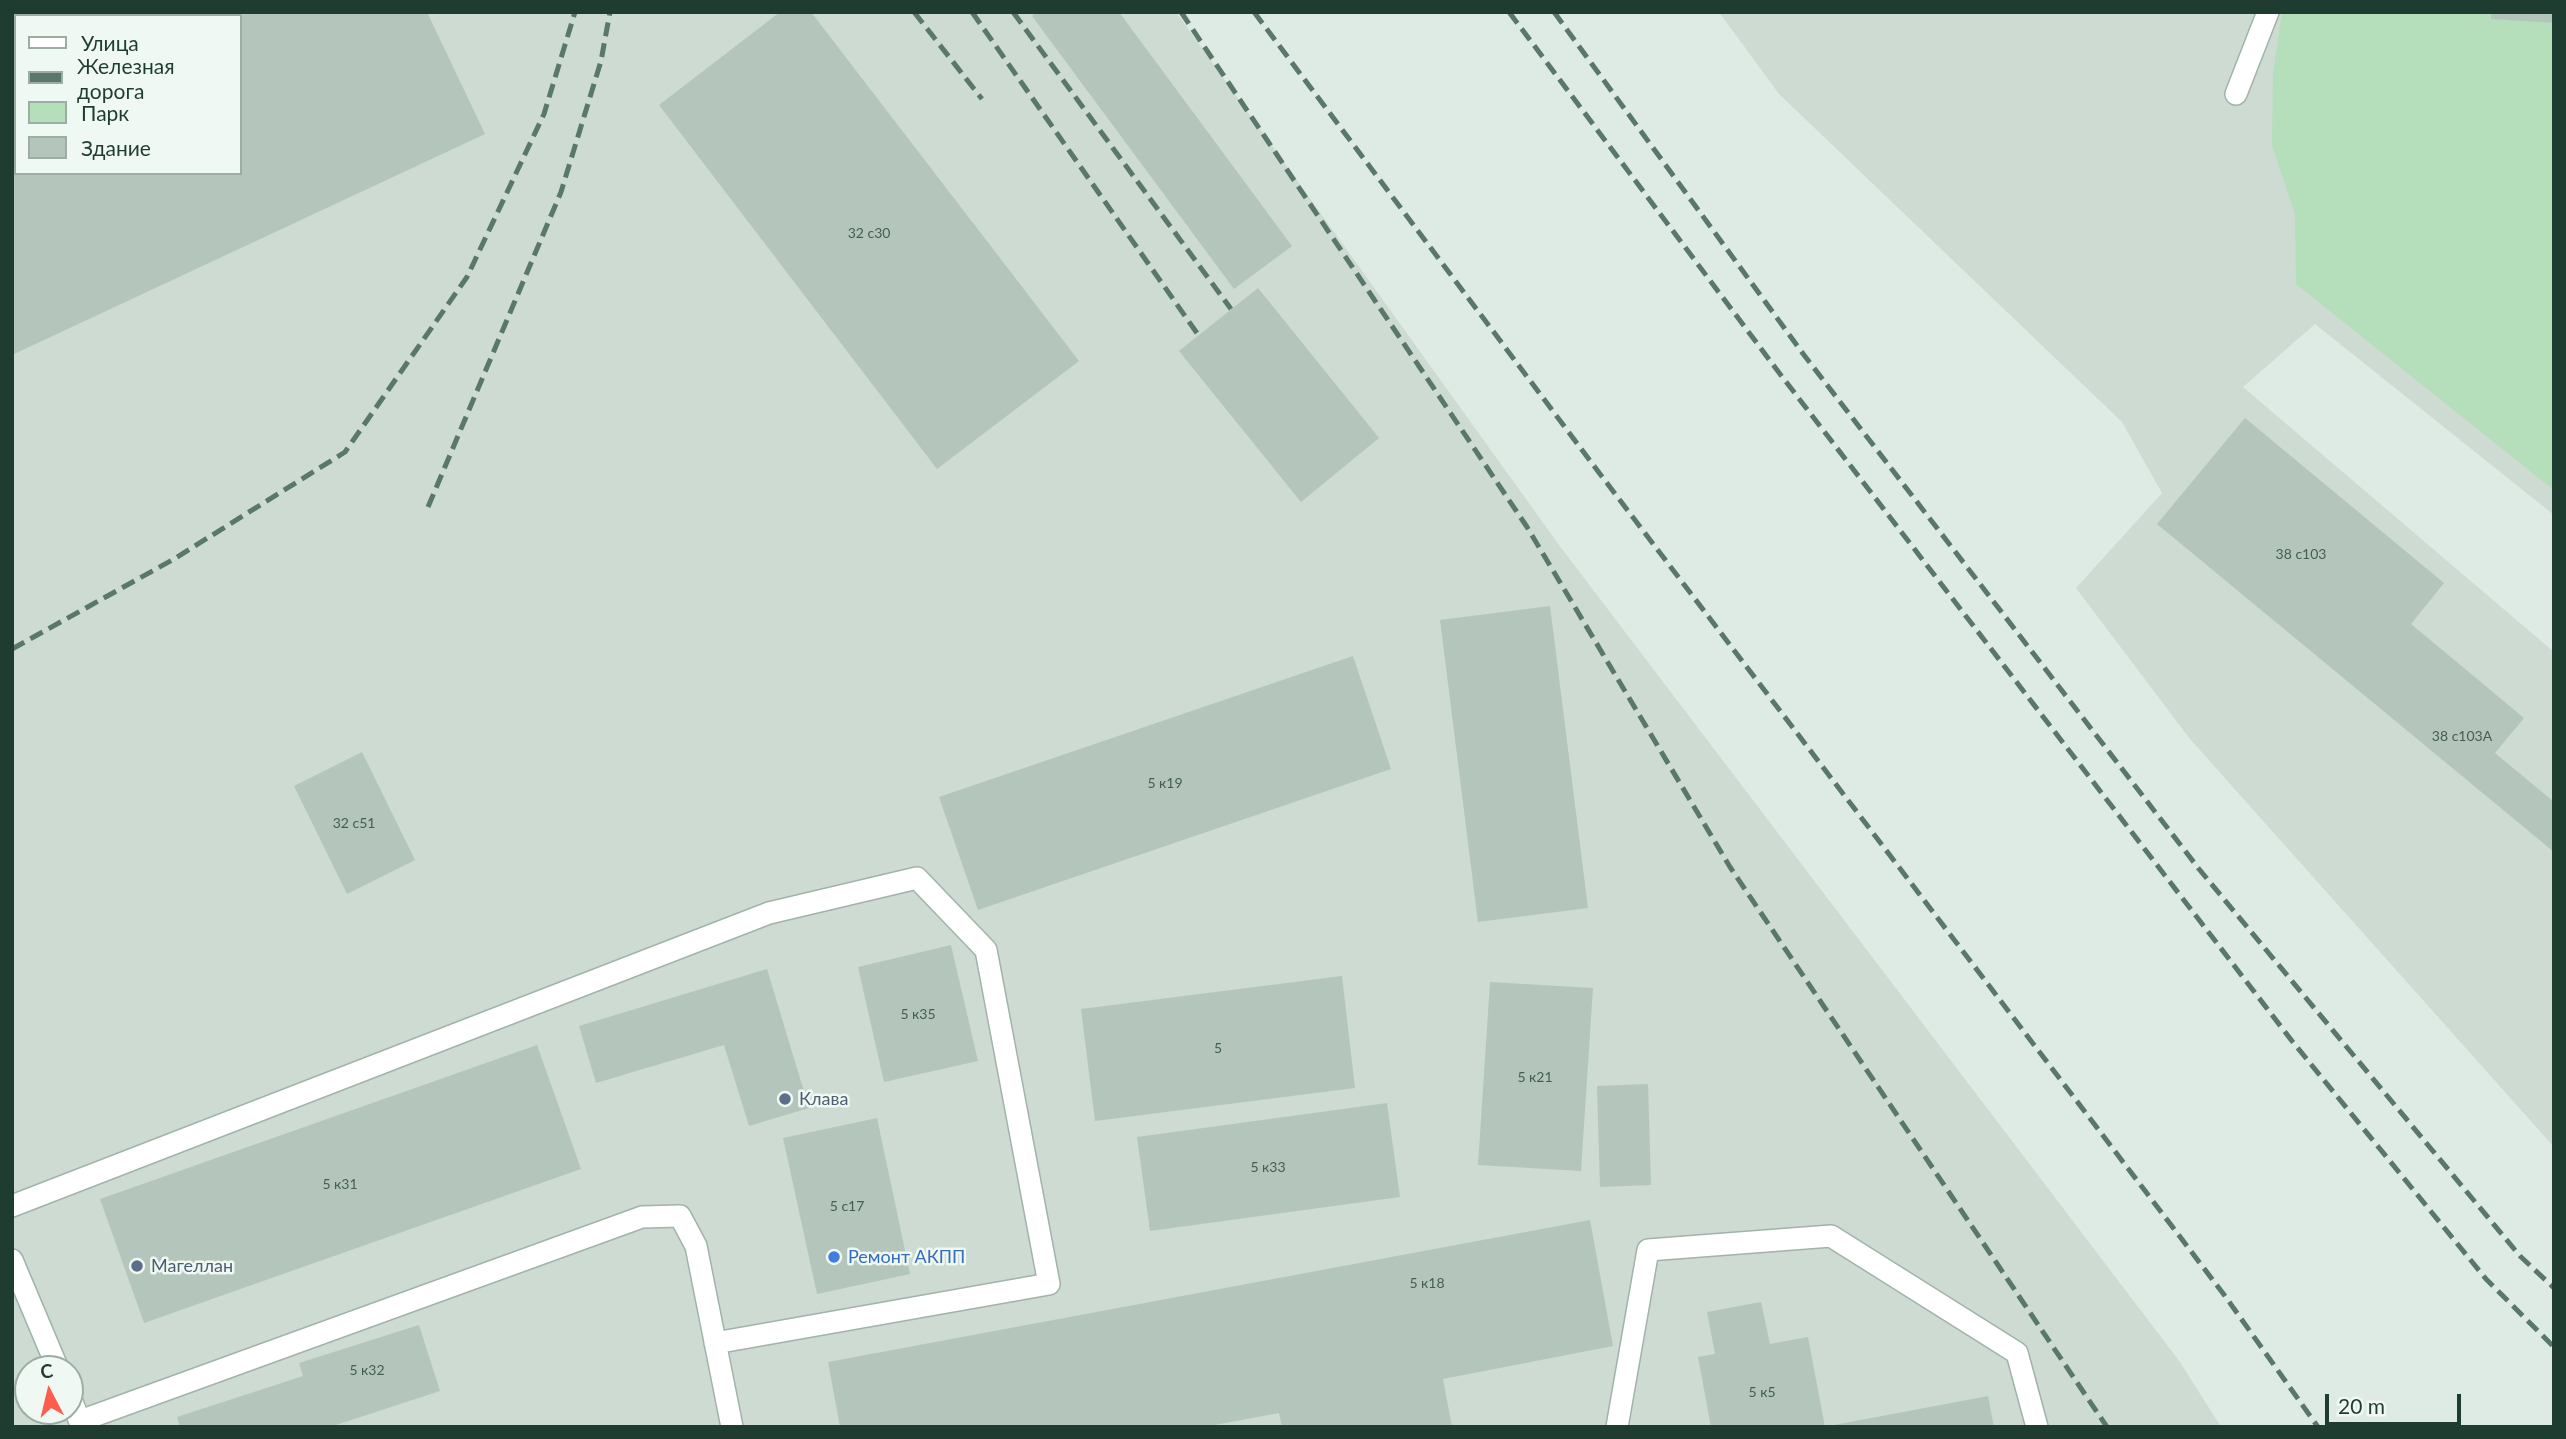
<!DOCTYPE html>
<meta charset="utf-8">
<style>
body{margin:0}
#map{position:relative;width:2566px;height:1439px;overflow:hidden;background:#deebe4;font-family:Lato,sans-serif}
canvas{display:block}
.frame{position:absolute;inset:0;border:14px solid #1f3c30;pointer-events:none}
.legend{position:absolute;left:14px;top:14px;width:228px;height:161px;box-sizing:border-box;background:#eff8f2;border:2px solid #9cada4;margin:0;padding:9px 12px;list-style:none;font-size:21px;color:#1f3c30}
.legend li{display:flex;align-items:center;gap:14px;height:35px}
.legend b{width:35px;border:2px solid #9cada4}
.north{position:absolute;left:14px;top:1355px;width:70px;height:70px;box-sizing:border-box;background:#eff8f2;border:2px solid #9cada4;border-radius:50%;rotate:353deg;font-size:19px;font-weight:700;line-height:28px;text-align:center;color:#1f3c30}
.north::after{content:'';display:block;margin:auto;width:24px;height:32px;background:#fc5d4c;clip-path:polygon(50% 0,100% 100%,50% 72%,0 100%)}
.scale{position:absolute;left:2325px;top:1394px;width:136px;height:32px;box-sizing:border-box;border:4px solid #1f3c30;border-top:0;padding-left:9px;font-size:21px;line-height:24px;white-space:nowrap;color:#1f3c30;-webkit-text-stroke:5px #eff8f2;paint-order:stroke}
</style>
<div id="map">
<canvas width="2566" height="1439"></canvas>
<div class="frame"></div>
<ul class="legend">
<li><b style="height:9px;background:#fff"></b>Улица</li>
<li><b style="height:9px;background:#59786b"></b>Железная дорога</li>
<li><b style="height:19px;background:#b5deba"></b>Парк</li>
<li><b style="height:19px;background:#b4c6bc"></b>Здание</li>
</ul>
<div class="north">С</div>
<div class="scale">20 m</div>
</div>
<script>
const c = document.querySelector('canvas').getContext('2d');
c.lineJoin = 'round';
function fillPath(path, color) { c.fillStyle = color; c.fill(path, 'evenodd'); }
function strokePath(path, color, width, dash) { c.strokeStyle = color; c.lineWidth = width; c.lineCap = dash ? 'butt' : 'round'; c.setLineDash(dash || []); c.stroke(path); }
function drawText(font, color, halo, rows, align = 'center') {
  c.font = font + ' Lato,sans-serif'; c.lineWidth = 5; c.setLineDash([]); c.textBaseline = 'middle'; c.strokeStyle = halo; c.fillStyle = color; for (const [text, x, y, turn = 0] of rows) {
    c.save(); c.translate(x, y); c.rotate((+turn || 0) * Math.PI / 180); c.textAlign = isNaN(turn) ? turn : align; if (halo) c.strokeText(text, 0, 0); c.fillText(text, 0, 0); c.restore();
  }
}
const built = new Path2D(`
 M12,12h1164l383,533 621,817 41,65h-2209zM16,16h224v157h-224zM28,1369h42v42h-42z
 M1719,12h835v503l-239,-191 -72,63 311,265v495l-364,-408 -114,-151 86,-95 -40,-71 -343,-328z`);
const green = new Path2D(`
 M2282,12h193l79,7v471l-258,-206 -1,-70 -23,-69 1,-72z`);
const building = new Path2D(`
 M12,12h34l-7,4h-23v11l-4,2z
 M247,12h180l58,122 -473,221v-233l4,-1v52h224v-157z
 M780,12h31l268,349 -142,108 -278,-364z
 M1037,12h82l173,234 -58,43 -202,-273z
 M2491,12h63v11l-63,-4z
 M1258,288l121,150 -78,64 -122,-151z
 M2245,418l199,165 -33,41 113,94 -29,35 59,49v50l-397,-328z
 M1550,606l38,302 -110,14 -38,-302z
 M1353,656l38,113 -413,141 -39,-113z
 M362,752l53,108 -68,34 -53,-108z
 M951,945l27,116 -94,21 -26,-115z
 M767,969l42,139 -60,18 -25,-81 -128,38 -17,-57z
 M1342,976l13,112 -260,33 -14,-112z
 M1490,982l103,6 -12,183 -103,-6z
 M537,1045l44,124 -437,154 -44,-124z
 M1648,1084l3,101 -51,2 -3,-101z
 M1387,1103l13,94 -250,34 -13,-94z
 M877,1118l33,156 -93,20 -34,-156z
 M1590,1220l23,126 -170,33 9,48h-170l-3,-14 -75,14h-364l-12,-65z
 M1761,1302l9,42 38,-7 17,90h-114l-13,-70 17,-3 -8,-42z
 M419,1325l21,66 -110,36h-150l-3,-10 126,-41 -4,-13z
 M1988,1396l6,31h-160v-2z`);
const minor = new Path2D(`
 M2236,94l32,-82
 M12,1206l757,-293 148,-35 69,72 63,334 -334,59
 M12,1260l46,109
 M70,1397l12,30
 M80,1421l562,-204 38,-1 16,30 36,181
 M1617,1427l31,-177 183,-14 186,117 20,74`);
const rail = new Path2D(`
 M914,12l68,87
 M972,12l227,324
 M1013,12l218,297
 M1181,12l346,515 203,340 377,560
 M1254,12l346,462 625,822 93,131
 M1509,12l268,358 515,671 194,238 68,68
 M1554,12l250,343 395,514 321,387 34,32
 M428,507l133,-315 40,-131 9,-49
 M12,649l162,-90 171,-107 122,-175 77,-163 31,-102`);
const markers = [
 [785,1099,7,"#5c6f8a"],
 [834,1257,7,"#3f7fe0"],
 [137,1266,7,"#5c6f8a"]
];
const numberNames = [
 ["32 с30",869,233],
 ["38 с103",2301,554],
 ["38 с103А",2462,736],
 ["5 к19",1165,783],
 ["32 с51",354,823],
 ["5 к35",918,1014],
 ["5",1218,1048],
 ["5 к21",1535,1077],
 ["5 к33",1268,1167],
 ["5 к31",340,1184],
 ["5 с17",847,1206],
 ["5 к18",1427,1283],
 ["5 к32",367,1370],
 ["5 к5",1762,1392]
];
const serviceNames = [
 ["Клава",799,1099],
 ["Магеллан",151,1266]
];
const shopNames = [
 ["Ремонт АКПП",848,1257]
];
fillPath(built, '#cddbd2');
fillPath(green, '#b5deba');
fillPath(building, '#b4c6bc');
strokePath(minor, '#a1b3aa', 24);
strokePath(minor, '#fff', 21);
strokePath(rail, '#59786b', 5, [14, 7]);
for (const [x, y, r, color] of markers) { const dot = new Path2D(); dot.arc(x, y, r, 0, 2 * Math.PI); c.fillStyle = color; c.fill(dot); strokePath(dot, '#eff8f2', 2.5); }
drawText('14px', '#445e53', null, numberNames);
drawText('18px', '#4e5e75', '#eff8f2', serviceNames, 'left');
drawText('18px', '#366cbe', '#eff8f2', shopNames, 'left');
</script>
